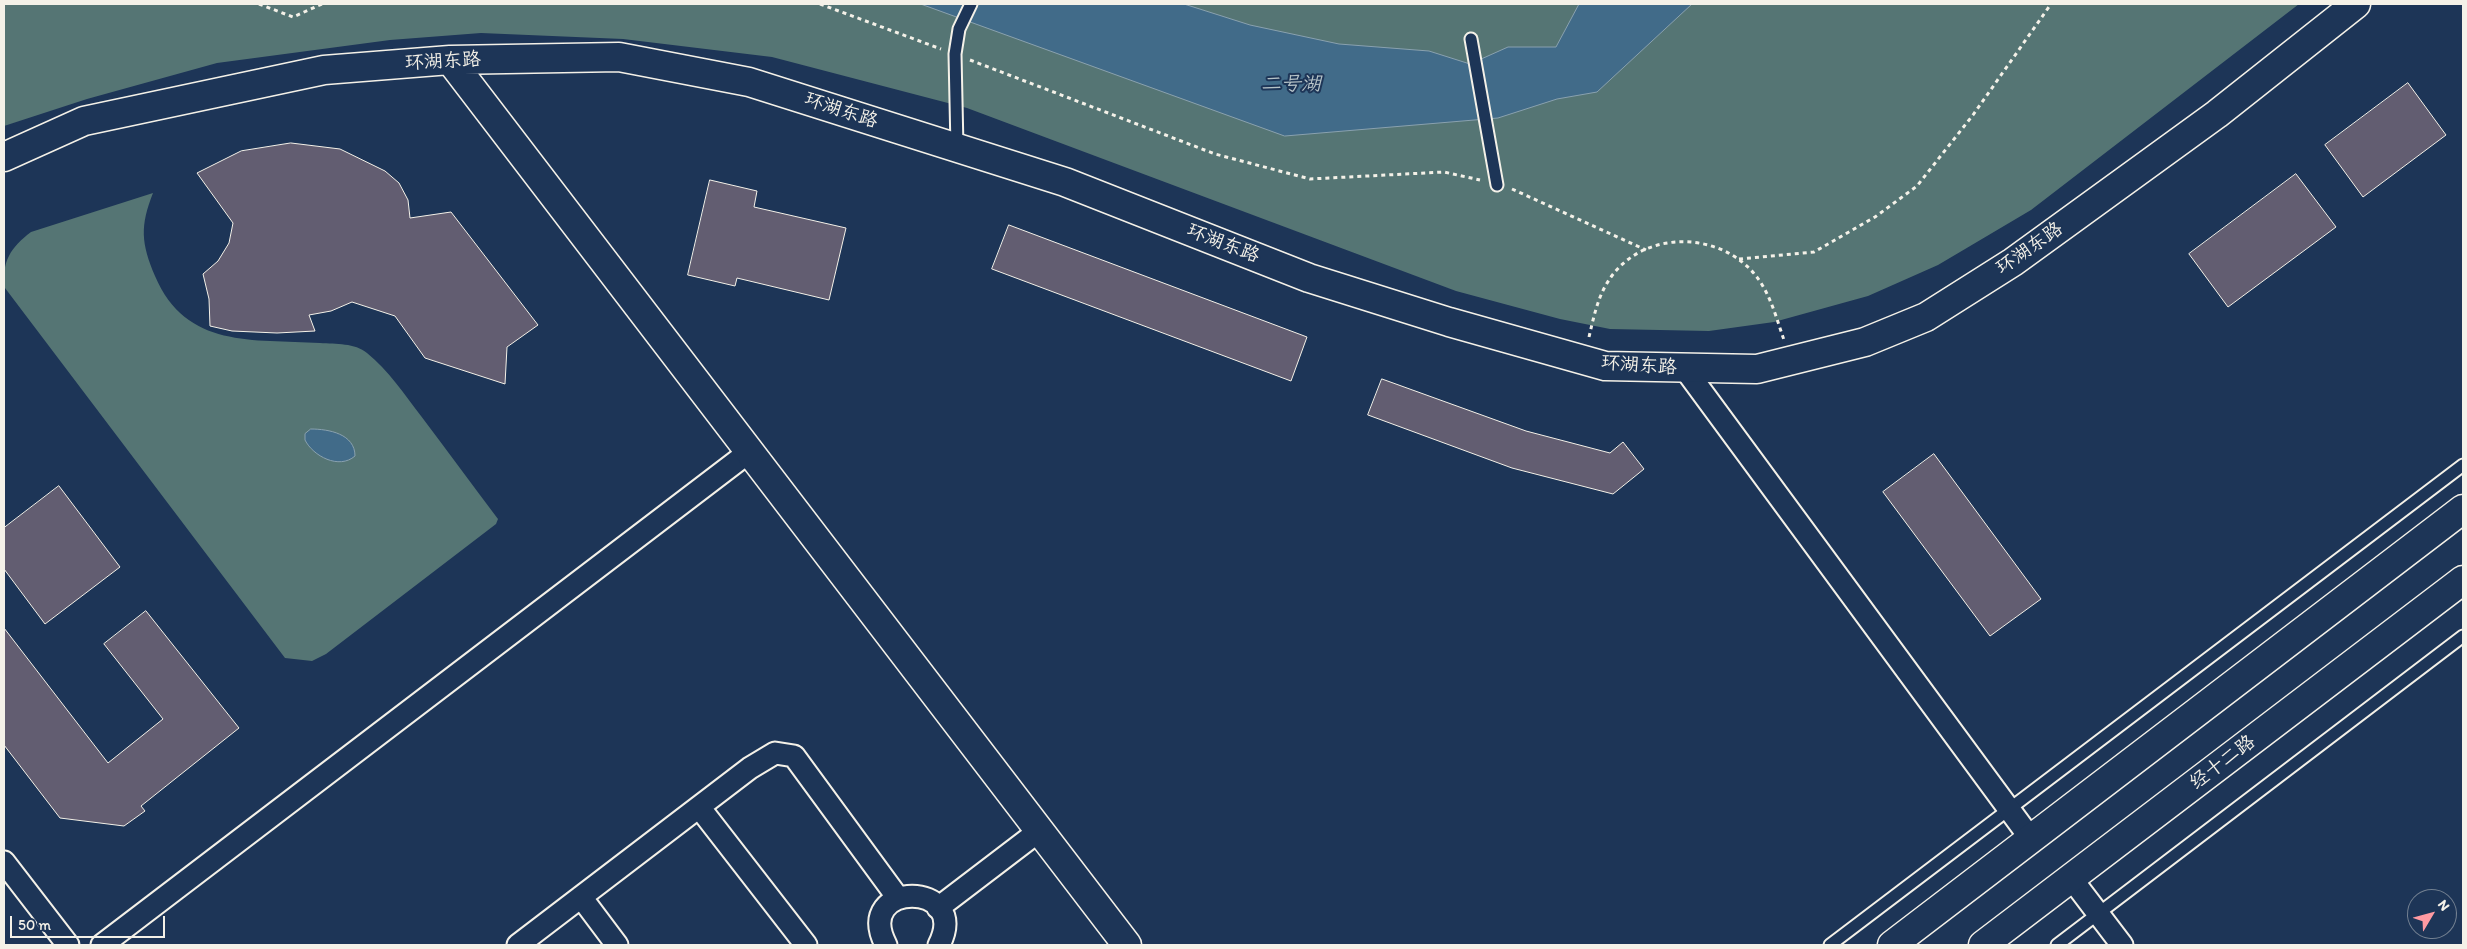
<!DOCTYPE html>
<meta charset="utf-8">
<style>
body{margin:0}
#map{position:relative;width:2467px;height:949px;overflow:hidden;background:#1d3557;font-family:Itim,sans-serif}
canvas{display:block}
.frame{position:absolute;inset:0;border:5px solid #f4f1e8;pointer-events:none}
.north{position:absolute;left:2407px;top:889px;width:50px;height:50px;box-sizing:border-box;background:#1d3557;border:1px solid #738091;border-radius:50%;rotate:53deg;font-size:14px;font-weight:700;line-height:20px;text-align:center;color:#f4f1e8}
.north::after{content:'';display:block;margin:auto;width:18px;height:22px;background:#ff9aa2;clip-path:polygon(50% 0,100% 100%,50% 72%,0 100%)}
.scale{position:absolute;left:10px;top:916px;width:155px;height:22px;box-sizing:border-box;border:2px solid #f4f1e8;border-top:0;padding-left:6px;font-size:15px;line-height:18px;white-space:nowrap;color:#f4f1e8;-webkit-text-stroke:4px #1d3557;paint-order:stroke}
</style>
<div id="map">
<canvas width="2467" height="949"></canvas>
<div class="frame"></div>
<div class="north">N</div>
<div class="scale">50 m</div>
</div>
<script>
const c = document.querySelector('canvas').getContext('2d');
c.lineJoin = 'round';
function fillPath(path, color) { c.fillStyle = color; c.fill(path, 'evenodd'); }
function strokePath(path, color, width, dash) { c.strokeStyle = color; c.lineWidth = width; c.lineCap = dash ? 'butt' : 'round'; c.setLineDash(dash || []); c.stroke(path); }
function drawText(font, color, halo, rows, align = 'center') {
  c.font = font + ' Itim,"LXGW WenKai TC",sans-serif'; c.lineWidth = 4; c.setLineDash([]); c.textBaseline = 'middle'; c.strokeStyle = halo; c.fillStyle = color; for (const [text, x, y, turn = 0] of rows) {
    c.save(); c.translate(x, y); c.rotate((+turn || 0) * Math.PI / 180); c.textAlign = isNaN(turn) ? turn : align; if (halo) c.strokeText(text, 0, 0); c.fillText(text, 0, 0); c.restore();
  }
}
const green = new Path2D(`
 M4,4h2295l-268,206 -93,55 -70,31 -94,26 -65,9 -99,-2 -50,-10 -104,-28 -489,-183 -195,-51 -149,-18 -142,-6 -91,7 -173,23 -130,36 -83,27z
 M153,193c-13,33 -12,50 2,83 31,73 98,63 165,67 16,1 35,0 47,10 21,17 38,42 54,63 26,34 51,69 77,103l-2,5 -170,130 -14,7 -27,-3 -280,-370c-4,-26 6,-41 26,-56z`);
const water = new Path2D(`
 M921,4h263l66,21 89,19 90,7 41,13 38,-17h48l23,-43h113l-95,88 -40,7 -59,19 -213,18z
 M311,429c18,0 44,5 44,27 -16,14 -42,0 -50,-16v-6z`);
const building = new Path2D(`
 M2408,83l38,52 -83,62 -38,-52z
 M291,143l49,6 45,22 14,12 9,17 2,18 41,-6 87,113 -31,22 -2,37 -80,-26 -30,-42 -43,-14 -21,9 -22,4 6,16 -38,2 -45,-2 -22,-5 -1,-27 -6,-25 15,-13 11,-18 4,-20 -36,-50 44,-22z
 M2296,174l40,53 -108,80 -39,-53z
 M710,180l47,11 -3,16 92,21 -17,72 -92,-22 -2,8 -47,-11z
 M1009,225l298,112 -16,44 -299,-112z
 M1382,379l144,52 84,22 13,-11 21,27 -31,25 -101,-26 -144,-53z
 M1934,454l107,145 -51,37 -107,-144z
 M59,486l61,81 -75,57 -41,-55v-41z
 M146,611l93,117 -98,78 4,5 -21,15 -64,-8 -56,-73v-117l104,135 55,-44 -59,-75z`);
const path = new Path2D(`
 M259,4l34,13 29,-13
 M820,4l121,45
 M970,60l245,94 95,25 134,-7 36,8
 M1512,189l134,61
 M1739,259l75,-7 61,-35 42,-31 56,-71 78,-111
 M1589,337c5,-21 9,-42 22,-60 35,-49 114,-46 148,3 12,17 18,40 25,60`);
const lane = new Path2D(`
 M1471,39l26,146
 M957,148l-2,-94 4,-25 12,-25
 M1830,945l633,-480
 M2057,945l406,-309`);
const street = new Path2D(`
 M1685,369l346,470
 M699,807l107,138
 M4,862l64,83
 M2071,878l51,67
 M581,897l36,48
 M938,908l101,-77
 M102,945l647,-493
 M518,945l232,-177 25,-15 19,3 104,142
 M886,945c-34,-65 86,-65 53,0`);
const secondary = new Path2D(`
 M450,60l677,885
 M4,157l80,-36 240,-51 126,-10 169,-3 130,25 316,100 244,96 140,44 156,44 152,3 108,-27 61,-25 87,-55 204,-148 139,-110
 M1892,945l571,-436
 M1983,945l480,-365`);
const streetNames = [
 ["环湖东路",443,62,-3],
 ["环湖东路",841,111,18],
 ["环湖东路",1223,244,21],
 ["环湖东路",2030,249,-35],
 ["环湖东路",1639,366,4],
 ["经十二路",2223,763,-37]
];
const waterNames = [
 ["二号湖",1291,85]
];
fillPath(green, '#557574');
fillPath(water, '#416b89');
strokePath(water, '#89a1af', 1);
fillPath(building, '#625d71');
strokePath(building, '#f4f1e8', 1);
strokePath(lane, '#f4f1e8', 15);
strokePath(street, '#f4f1e8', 25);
strokePath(secondary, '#f4f1e8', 31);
strokePath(path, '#f4f1e8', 3, [4, 4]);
strokePath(lane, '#1d3557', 11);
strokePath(street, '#1d3557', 21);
strokePath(secondary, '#1d3557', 28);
drawText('19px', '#f4f1e8', '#1d3557', streetNames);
drawText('italic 20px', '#b5c2c7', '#1d3557', waterNames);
</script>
